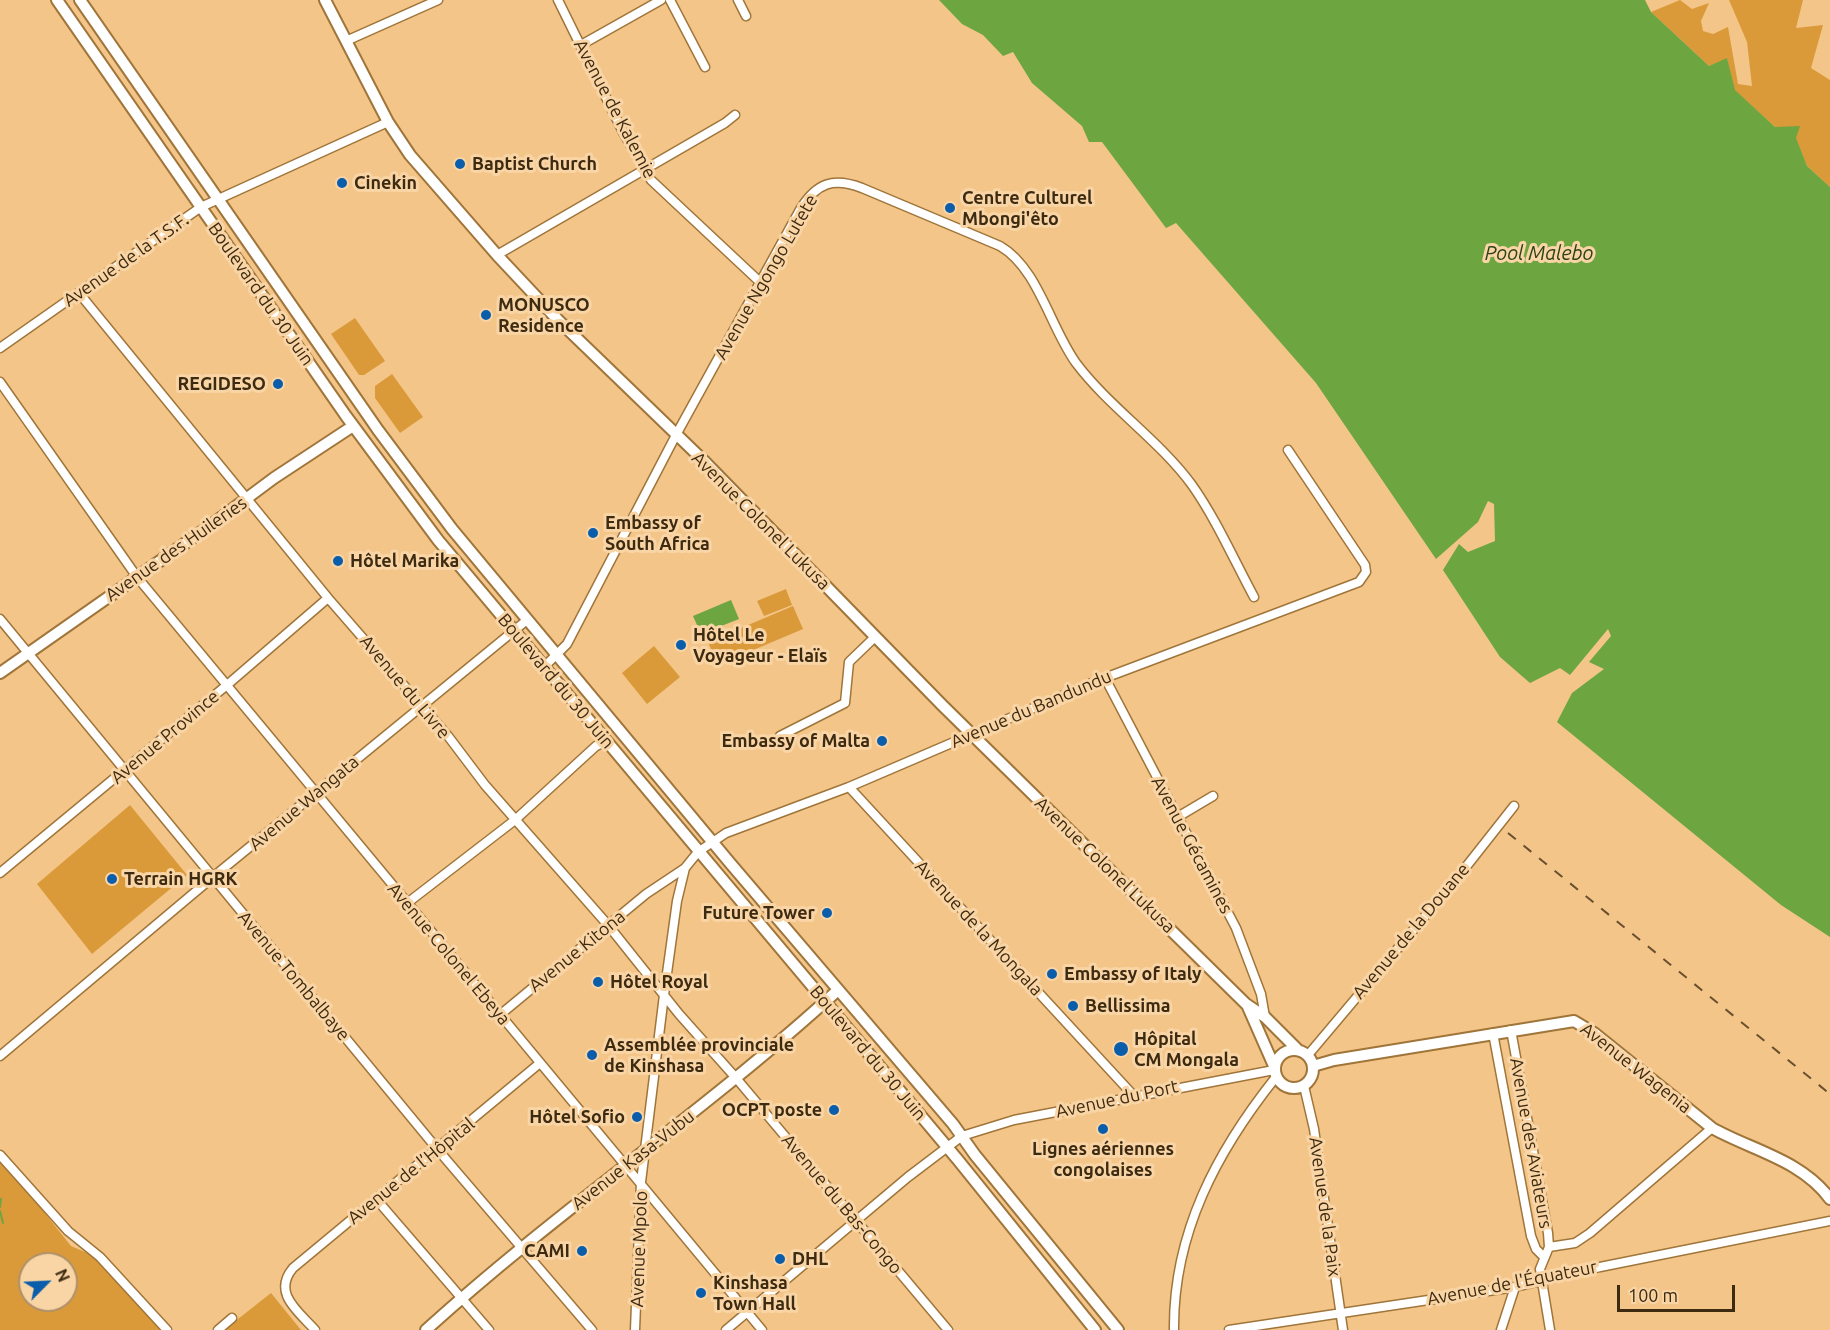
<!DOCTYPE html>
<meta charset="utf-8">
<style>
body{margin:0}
#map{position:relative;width:1830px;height:1330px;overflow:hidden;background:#f3c589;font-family:Ubuntu,sans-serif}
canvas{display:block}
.north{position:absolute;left:18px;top:1252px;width:60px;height:60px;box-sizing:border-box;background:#f9d4a5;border:2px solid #ad906a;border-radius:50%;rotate:66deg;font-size:16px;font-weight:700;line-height:24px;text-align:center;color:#3c2a11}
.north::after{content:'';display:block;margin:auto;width:21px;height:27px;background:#0a5dab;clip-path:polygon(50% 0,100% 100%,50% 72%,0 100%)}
.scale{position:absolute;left:1617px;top:1285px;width:118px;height:27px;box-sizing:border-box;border:3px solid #3c2a11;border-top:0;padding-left:8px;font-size:18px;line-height:21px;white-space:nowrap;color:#3c2a11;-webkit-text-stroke:4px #f9d4a5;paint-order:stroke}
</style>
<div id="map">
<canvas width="1830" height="1330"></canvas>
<div class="north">N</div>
<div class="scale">100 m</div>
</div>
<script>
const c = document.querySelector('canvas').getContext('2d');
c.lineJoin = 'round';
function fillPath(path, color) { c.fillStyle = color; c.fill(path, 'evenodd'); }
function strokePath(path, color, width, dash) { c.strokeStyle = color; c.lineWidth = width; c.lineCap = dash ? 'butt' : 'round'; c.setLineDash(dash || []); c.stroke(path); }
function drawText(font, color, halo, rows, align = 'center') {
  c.font = font + ' Ubuntu,sans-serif'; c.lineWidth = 6; c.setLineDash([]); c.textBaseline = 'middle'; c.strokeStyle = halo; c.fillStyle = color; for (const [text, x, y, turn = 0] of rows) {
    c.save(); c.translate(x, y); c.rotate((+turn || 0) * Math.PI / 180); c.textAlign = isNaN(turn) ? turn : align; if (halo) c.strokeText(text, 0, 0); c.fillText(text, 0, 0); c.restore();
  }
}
const green = new Path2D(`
 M1680,0l12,9 17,-6 -8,18 2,10 10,3 15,-7 10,57 14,2 -5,-44 -18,-42h74l-7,28 27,-3 -12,43 19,12v107l-23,-21 -12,-28 -20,-11 -41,-37 -7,-31 -18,7 -58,-54z
 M355,318l30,43 -21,14h-5l-28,-41z
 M392,374l31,43 -23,16 -25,-35v-12z
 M786,589l6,16 -28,11 -7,-15z
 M793,606l10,23 -85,36 -10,-23z
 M654,646l26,31 -33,27 -25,-31z
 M130,805l57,70 -95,79 -55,-70z
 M0,1157l71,89 28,12 64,72h-163zM30,1264h36v36h-36z
 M271,1293l30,37h-77z`);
const water = new Path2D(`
 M939,0h706l6,12 58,54 18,-8 8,32 40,37 25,-1 -4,12 11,28 23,21v750l-49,-32 -224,-183 15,-29 32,-24 -15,-7 22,-26 -3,-7 -38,46 -10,-7 -30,15 -30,-26 -57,-87 16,-26 9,8 27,-11 -1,-37 -6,-3 -10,21 -42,37 -120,-176 -140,-160 -10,5 -64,-86h-13l-7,-16 -50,-43 -19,-31 -10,4 -20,-21 -21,-11z
 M731,600l8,19 -38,15 -8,-18z`);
const stream = new Path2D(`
 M0,1207l1,-8
 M0,1211l3,12`);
const minor = new Path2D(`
 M558,0l66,134 27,46 110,103
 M670,0l35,67
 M738,0l8,16
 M346,41l92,-41
 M581,45l80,-45
 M497,255l228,-132 10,-8
 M79,293l249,305 120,138 37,49 123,140 71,89 57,64 212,252
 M0,348l201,-141 187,-85
 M0,382l137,195 625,753
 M0,619l438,531 154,180
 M544,667l23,-23 109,-209 125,-227c16,-25 32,-31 61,-20l138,58c38,22 50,81 76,117 34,45 83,77 116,122 24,34 42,75 62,112
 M1105,678l131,250 25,66 4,23
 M780,736l65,-33 4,-41 26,-25
 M849,787l284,308
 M1176,818l37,-22
 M0,873l227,-188 101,-87
 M406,904l109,-84 81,-74 11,-5
 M501,1014l145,-120 39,-26
 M1511,1030l37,203 1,14 -9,22 10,61
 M1493,1033l38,203 5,13 7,7
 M1308,1055l150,-178 56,-71
 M0,1056l213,-179 314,-257
 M1304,1086l10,43 29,201
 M0,1155l68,76 32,26 67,73
 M377,1200l112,130
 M1549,1247l26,-4 15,-10 122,-105
 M218,1330l14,-12
 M315,1330c-17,-19 -43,-37 -22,-62l247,-205
 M635,1330l6,-148 23,-187 13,-94 8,-33 13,-16 28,-19 123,-46 245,-105 265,-100 7,-10 -1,-7 -77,-115
 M726,1330l182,-153 54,-41 52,-16 260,-50
 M1174,1330c-1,-97 43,-179 102,-253
 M1229,1330l286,-43 85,-20 230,-46
 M1501,1330l14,-43`);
const major = new Path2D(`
 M57,0l289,416 92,124 520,620 137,170
 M80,0l298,430 74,99 278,334 223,261 22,31 143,175
 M325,0l63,122 22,33 87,100 61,65 146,141 238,244 304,299 19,13 33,33
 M0,673l207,-145 67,-50 79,-52
 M1248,1007l26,59
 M1275 1069a19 19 0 1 1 38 0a19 19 0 1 1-38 0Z
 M1313,1066l21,-6 240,-39 20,12 118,95c39,22 90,32 118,71
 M426,1330c132,-120 281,-220 412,-340`);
const rail = new Path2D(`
 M1508,833l322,261`);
const markers = [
 [460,164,6,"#0a5dab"],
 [342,183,6,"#0a5dab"],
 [950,208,6,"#0a5dab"],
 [486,315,6,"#0a5dab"],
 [278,384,6,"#0a5dab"],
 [593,533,6,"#0a5dab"],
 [338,561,6,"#0a5dab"],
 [681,645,6,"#0a5dab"],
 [882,741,6,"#0a5dab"],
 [112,879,6,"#0a5dab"],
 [827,913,6,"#0a5dab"],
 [1052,974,6,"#0a5dab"],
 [598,982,6,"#0a5dab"],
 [1073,1006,6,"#0a5dab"],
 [1121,1049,8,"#0a5dab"],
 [592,1055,6,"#0a5dab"],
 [834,1110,6,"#0a5dab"],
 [637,1117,6,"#0a5dab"],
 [1103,1129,6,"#0a5dab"],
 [582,1251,6,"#0a5dab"],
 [780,1259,6,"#0a5dab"],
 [701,1293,6,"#0a5dab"]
];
const streetNames = [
 ["Avenue de Kalemie",615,109,62],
 ["Avenue de la T.S.F.",126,260,-35],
 ["Avenue Ngongo Lutete",766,277,-60],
 ["Boulevard du 30 Juin",261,294,55],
 ["Avenue Colonel Lukusa",761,521,45],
 ["Avenue des Huileries",176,549,-35],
 ["Boulevard du 30 Juin",556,681,50],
 ["Avenue du Livre",405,687,50],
 ["Avenue du Bandundu",1031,709,-23],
 ["Avenue Province",165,737,-40],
 ["Avenue Wangata",304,803,-40],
 ["Avenue Gécamines",1192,845,62],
 ["Avenue Colonel Lukusa",1105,865,44],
 ["Avenue de la Mongala",979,928,47],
 ["Avenue de la Douane",1411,931,-50],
 ["Avenue Kitona",577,951,-39],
 ["Avenue Colonel Ebeya",449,954,50],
 ["Avenue Tombalbaye",294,976,50],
 ["Boulevard du 30 Juin",868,1053,50],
 ["Avenue Wagenia",1636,1068,38],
 ["Avenue du Port",1117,1099,-12],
 ["Avenue des Aviateurs",1531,1143,80],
 ["Avenue Kasa-Vubu",633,1160,-38],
 ["Avenue de l’Hôpital",411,1171,-39],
 ["Avenue du Bas-Congo",842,1204,50],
 ["Avenue de la Paix",1325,1207,82],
 ["Avenue Mpolo",639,1249,-88],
 ["Avenue de l'Équateur",1512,1283,-11]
];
const poiNames = [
 ["Baptist Church",472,164],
 ["Cinekin",354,183],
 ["Centre Culturel",962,198],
 ["Mbongi'êto",962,219],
 ["MONUSCO",498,305],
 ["Residence",498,326],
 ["REGIDESO",266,384,"right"],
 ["Embassy of",605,523],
 ["South Africa",605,544],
 ["Hôtel Marika",350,561],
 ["Hôtel Le",693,635],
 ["Voyageur - Elaïs",693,656],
 ["Embassy of Malta",870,741,"right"],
 ["Terrain HGRK",124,879],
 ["Future Tower",815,913,"right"],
 ["Embassy of Italy",1064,974],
 ["Hôtel Royal",610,982],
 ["Bellissima",1085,1006],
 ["Hôpital",1134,1039],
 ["CM Mongala",1134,1060],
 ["Assemblée provinciale",604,1045],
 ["de Kinshasa",604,1066],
 ["OCPT poste",822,1110,"right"],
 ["Hôtel Sofio",625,1117,"right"],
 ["Lignes aériennes",1103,1149,"center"],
 ["congolaises",1103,1170,"center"],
 ["CAMI",570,1251,"right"],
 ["DHL",792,1259],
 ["Kinshasa",713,1283],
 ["Town Hall",713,1304]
];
const waterNames = [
 ["Pool Malebo",1539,253]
];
fillPath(green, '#db9a39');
fillPath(water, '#6da540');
strokePath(stream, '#6da540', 2);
strokePath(minor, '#a0753a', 11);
strokePath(major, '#a0753a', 14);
strokePath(minor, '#fff', 8);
strokePath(major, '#fff', 10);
strokePath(rail, '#684f2e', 2, [10, 10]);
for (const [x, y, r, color] of markers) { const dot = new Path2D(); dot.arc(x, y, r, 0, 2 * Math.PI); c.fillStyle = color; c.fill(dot); strokePath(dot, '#f9d4a5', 2); }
drawText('18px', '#3c2a11', '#f9d4a5', streetNames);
drawText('bold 18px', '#3c2a11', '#f9d4a5', poiNames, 'left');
drawText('italic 20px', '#2b4119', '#f9d4a5', waterNames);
</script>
